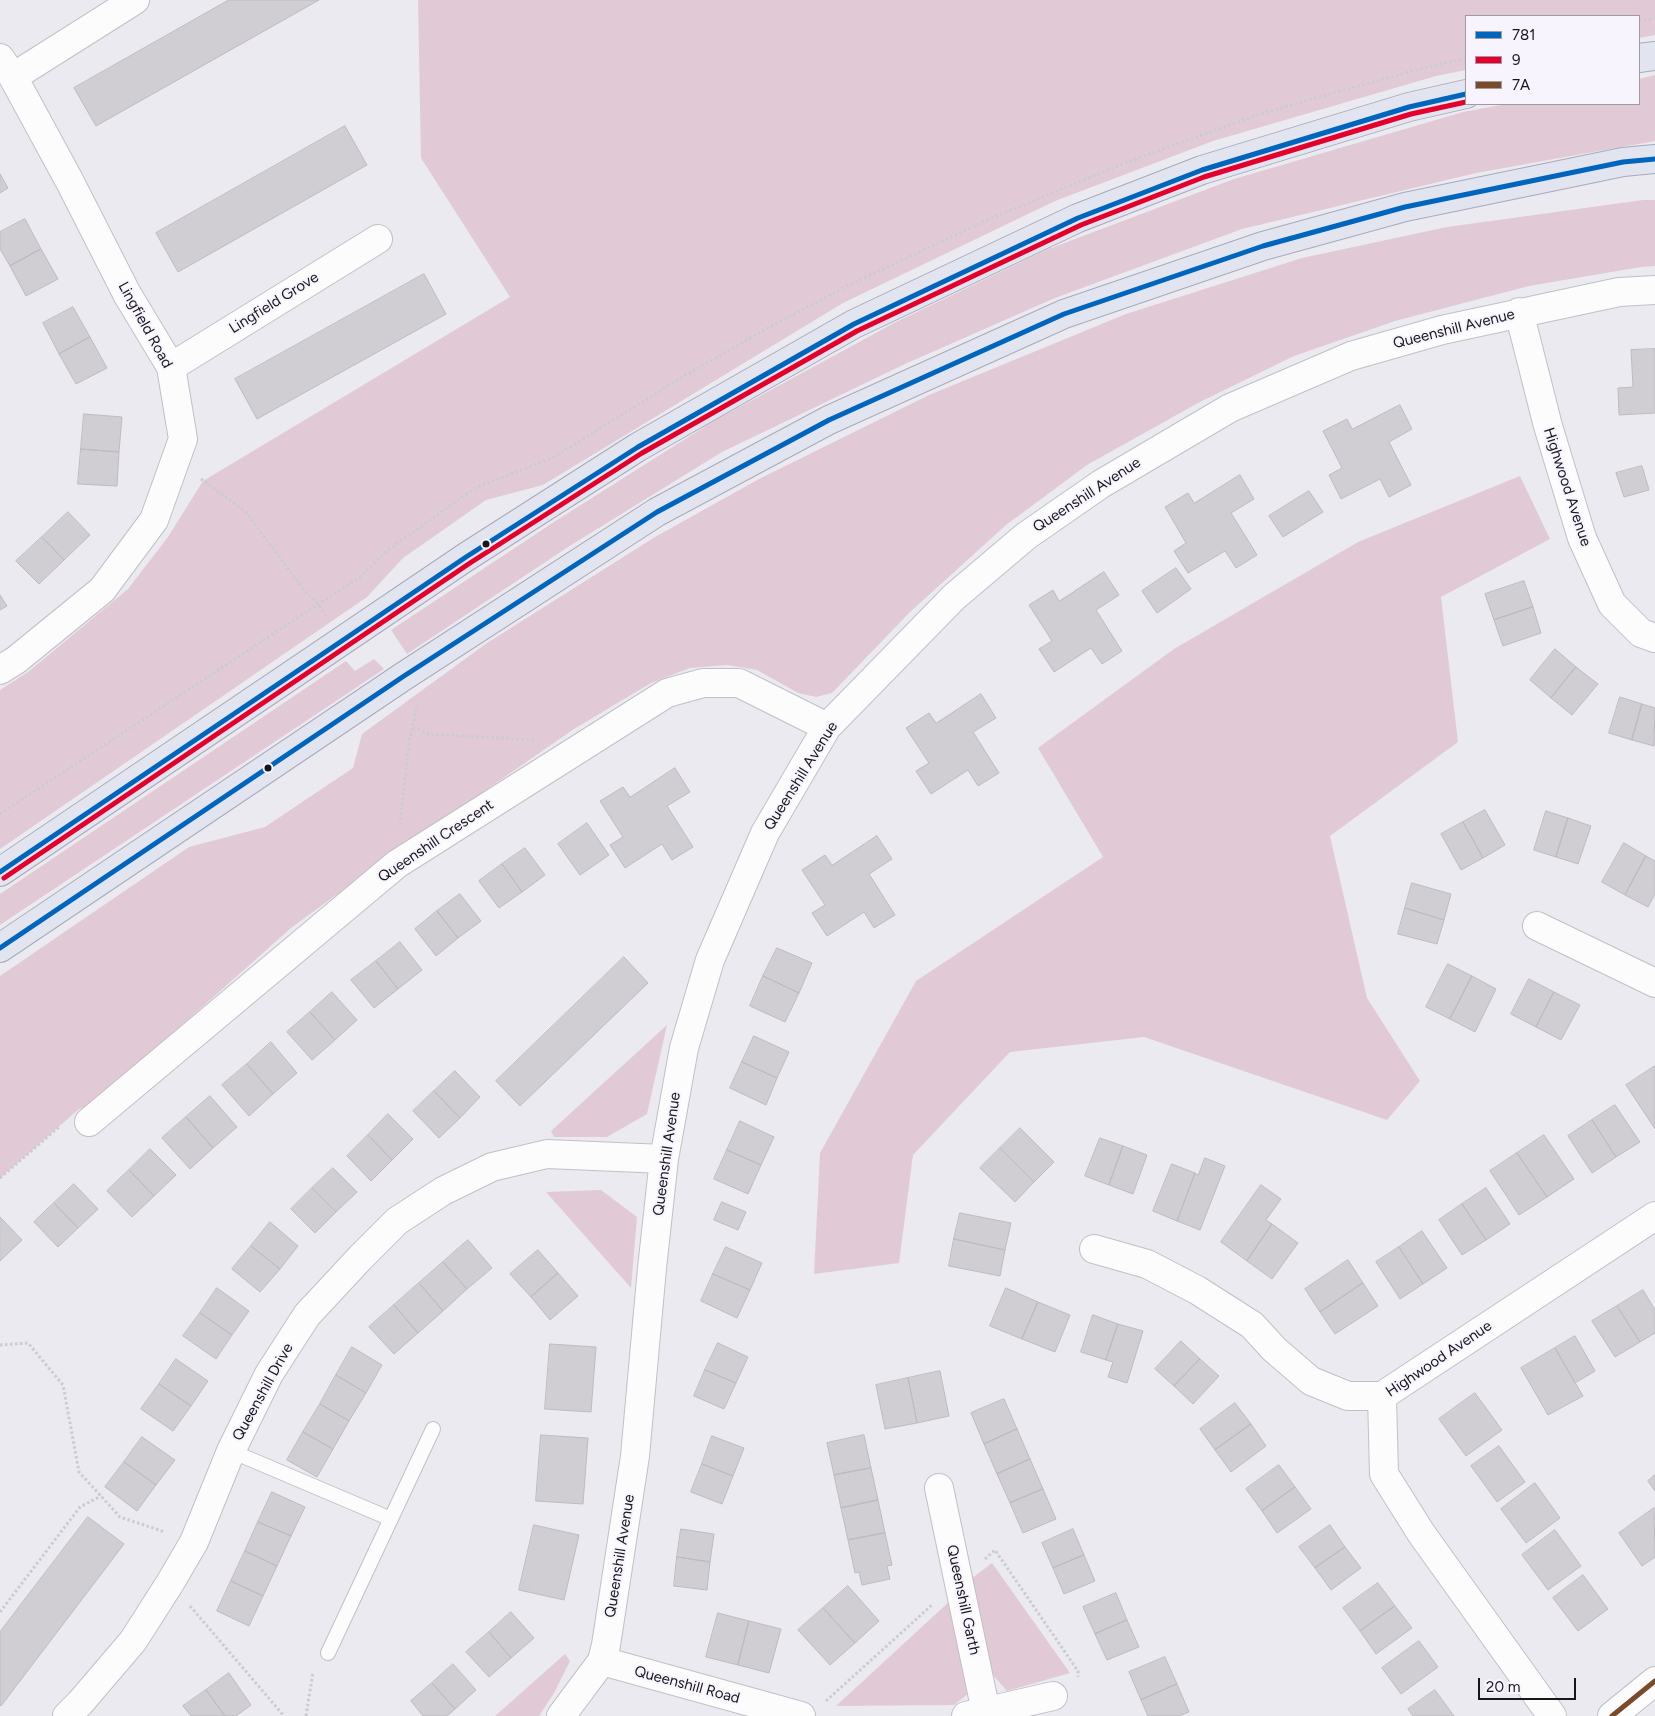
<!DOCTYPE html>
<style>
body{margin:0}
#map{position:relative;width:1655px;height:1716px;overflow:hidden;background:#ebeaf0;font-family:Figtree,sans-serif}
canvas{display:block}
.legend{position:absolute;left:1465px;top:15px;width:175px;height:90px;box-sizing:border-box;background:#f7f4fe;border:1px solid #9d9ba3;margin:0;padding:6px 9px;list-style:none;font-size:15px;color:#17161a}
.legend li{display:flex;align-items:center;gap:10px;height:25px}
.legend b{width:25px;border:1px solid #9d9ba3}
.scale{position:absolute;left:1478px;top:1678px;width:98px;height:22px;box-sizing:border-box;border:2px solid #17161a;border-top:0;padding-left:6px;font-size:15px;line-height:18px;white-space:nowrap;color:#17161a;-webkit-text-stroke:4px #f7f4fe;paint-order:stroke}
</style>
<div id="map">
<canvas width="1655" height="1716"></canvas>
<ul class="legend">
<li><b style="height:6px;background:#0065bd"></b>781</li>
<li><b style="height:6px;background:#e4002b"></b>9</li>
<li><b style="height:6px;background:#7a4b2a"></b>7A</li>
</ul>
<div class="scale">20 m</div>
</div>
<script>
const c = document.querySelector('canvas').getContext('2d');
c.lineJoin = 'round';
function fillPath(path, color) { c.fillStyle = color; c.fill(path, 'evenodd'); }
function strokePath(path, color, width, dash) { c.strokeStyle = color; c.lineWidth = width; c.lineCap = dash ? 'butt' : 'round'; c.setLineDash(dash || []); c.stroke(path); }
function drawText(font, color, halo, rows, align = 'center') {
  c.font = font + ' Figtree,sans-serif'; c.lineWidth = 4; c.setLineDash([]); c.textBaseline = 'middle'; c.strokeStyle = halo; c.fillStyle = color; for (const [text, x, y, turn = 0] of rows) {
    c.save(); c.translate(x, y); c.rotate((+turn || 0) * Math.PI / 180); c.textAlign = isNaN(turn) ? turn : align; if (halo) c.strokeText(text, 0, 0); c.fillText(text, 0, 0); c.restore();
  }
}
const green = new Path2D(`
 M418,0h1237v35l-16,3v-22h-173v54l-30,6 -223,65 -158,60 -212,102 -300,182 -57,15 -83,58 -36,39 -367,252v-159l28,-18 100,-83 40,-52 35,-56 307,-184 -89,-139z
 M1655,75v66l-179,32 -234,56 -187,69 -150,66 -183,88 -154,95 -161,107 -16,-24 166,-110 155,-98 182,-99 152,-73 188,-71 229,-67 44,-8h132v-25z
 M1643,200h12v66l-14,1 -112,19 -134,35 -101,35 -96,47 -111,62 -81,60 -96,87 -78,81 -16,4 -18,-4 -41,-23 -30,-5 -37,3 -39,15 -77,46 -208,144 -75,55 -198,176 -14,5 -79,69v-202l189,-129 76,-20 88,-59 9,-34 125,-91 168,-106 104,-58 170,-84 197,-81 176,-56 145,-31z
 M1520,476l30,63 -109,58 17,145 -128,94 37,162 53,83 -33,39 -243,-83 -134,15 -97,103 -14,108 -85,11 6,-121 96,-172 187,-124 -65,-109 136,-99 184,-107z
 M374,659l10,10 -384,256v-31l346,-233 9,10z
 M667,1025l-20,89 -40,23h-53l-3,-6z
 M601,1190l36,27 -6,71 -85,-96z
 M992,1563l78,110 -63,18 -14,-16 -22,-96z
 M951,1600l18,93 -15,12 -118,1z
 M565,1654l5,7 -16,32 -15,23h-44z`);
const building = new Path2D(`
 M229,0h90l-223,126 -22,-38z
 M345,126l22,39 -189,107 -22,-39z
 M0,174l8,14 -8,5z
 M25,219l16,30 -31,17 -10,-17v-17z
 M41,249l17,30 -32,17 -16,-30z
 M424,274l22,40 -189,105 -22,-40z
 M73,307l17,30 -31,17 -16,-31z
 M90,337l17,31 -31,16 -17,-30z
 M1655,349v64l-36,2 -1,-27 15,-1 -2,-37z
 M1400,405l12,24 -23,13 22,43 -22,12 -9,-18 -39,20 -12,-24 13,-7 -19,-37 24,-12 5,10z
 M84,414l38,3 -3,35 -38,-3z
 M81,449l38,3 -2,34 -39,-2z
 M1642,466l7,24 -25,7 -8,-24z
 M1240,475l14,24 -23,14 26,42 -21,13 -11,-17 -37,22 -14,-22 12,-8 -21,-36 23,-14 6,10z
 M1309,491l14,21 -40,25 -14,-21z
 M68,512l22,23 -26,25 -22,-23z
 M42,537l22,23 -25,24 -23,-23z
 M1176,568l15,21 -34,24 -15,-22z
 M1104,572l15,23 -23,15 26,41 -20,13 -11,-16 -37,24 -15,-23 13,-8 -23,-36 24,-15 6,11z
 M1524,581l9,26 -39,13 -9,-26z
 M0,595l7,11 -7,4z
 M1533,607l8,26 -38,13 -9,-26z
 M1555,649l21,18 -25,31 -21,-18z
 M1576,667l22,17 -26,31 -21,-17z
 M981,694l15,24 -23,14 26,41 -21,13 -10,-16 -37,24 -15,-23 13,-8 -23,-35 23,-15 7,10z
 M1620,697l22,7 -10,36 -23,-7z
 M1642,704l13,4 -1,38 -22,-6z
 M675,768l15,24 -23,14 26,41 -21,13 -10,-16 -37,24 -15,-23 13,-8 -23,-36 23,-14 7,10z
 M1485,810l20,35 -22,13 -20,-36z
 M1546,811l22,7 -12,39 -22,-7z
 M1568,818l23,8 -13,38 -22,-7z
 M1463,822l20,36 -22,12 -20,-36z
 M587,823l22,32 -29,20 -22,-31z
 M877,836l15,23 -23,15 26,41 -21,13 -10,-16 -37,24 -15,-23 13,-8 -23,-35 23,-15 7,10z
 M1624,843l22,13 -21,39 -23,-13z
 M525,848l20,27 -23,17 -20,-28z
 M1646,856l9,5v33l-7,13 -23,-12z
 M502,864l20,28 -23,16 -20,-27z
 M1412,883l39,11 -7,26 -39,-12z
 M460,894l21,27 -23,17 -21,-27z
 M1405,908l39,12 -7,24 -39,-10z
 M437,911l21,27 -22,18 -21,-27z
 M400,942l22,28 -24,19 -22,-28z
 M777,948l35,15 -13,30 -36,-17z
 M624,957l24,26 -128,123 -24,-25z
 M376,961l22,28 -24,19 -23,-28z
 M1448,964l24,12 -22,43 -24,-12z
 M763,976l36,17 -14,29 -35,-16z
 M1472,976l24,13 -21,43 -25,-13z
 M1529,979l25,13 -18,35 -25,-13z
 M332,992l25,28 -22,20 -25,-28z
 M1554,992l26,13 -19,35 -25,-13z
 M310,1012l25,28 -23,20 -25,-28z
 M754,1036l35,16 -12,26 -35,-16z
 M271,1042l26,31 -24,21 -26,-30z
 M742,1062l35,16 -11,27 -36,-17z
 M247,1064l26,30 -24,22 -27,-31z
 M1655,1066v63l-29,-44z
 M455,1071l25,26 -20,21 -26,-27z
 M434,1091l26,27 -21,20 -26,-27z
 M210,1096l27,31 -24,21 -27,-31z
 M1615,1105l25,37 -24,15 -24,-37z
 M388,1114l25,25 -21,21 -24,-25z
 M186,1117l27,31 -23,21 -28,-31z
 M1592,1120l24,37 -24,16 -24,-37z
 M740,1121l34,16 -13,28 -34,-15z
 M1020,1128l34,34 -20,20 -34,-34z
 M368,1135l24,25 -21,21 -24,-25z
 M1544,1135l30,44 -27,18 -30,-44z
 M1100,1138l23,8 -14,39 -24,-9z
 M1123,1146l24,9 -14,39 -24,-9z
 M1000,1148l34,34 -19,20 -35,-34z
 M150,1149l26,26 -22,21 -25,-26z
 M727,1150l34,15 -13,29 -34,-15z
 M1517,1153l30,44 -28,18 -29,-44z
 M1205,1158l20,8 -25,64 -23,-9 18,-48 3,2z
 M1172,1164l23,9 -18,48 -24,-10z
 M333,1168l24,24 -21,20 -24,-24z
 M129,1170l25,26 -22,21 -25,-26z
 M74,1184l24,25 -20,19 -24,-25z
 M1261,1185l20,14 -15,21 6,4 -25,37 -26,-19z
 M312,1188l24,24 -21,21 -24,-24z
 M1486,1188l24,36 -24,16 -24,-36z
 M722,1202l24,10 -8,18 -24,-10z
 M54,1203l24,25 -20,19 -24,-25z
 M1462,1204l24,36 -24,15 -23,-35z
 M960,1213l51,10 -6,27 -51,-11z
 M0,1217l22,23 -22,21z
 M270,1222l28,24 -18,23 -29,-23z
 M1272,1224l26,19 -26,36 -25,-18z
 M1422,1231l25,37 -24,16 -24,-37z
 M954,1239l51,11 -5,26 -51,-10z
 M468,1240l24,28 -25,21 -24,-27z
 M251,1246l29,23 -20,23 -28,-23z
 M726,1247l36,16 -12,27 -37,-16z
 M1399,1247l24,37 -23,15 -24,-37z
 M538,1250l20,23 -27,24 -21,-23z
 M1348,1260l15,23 -43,29 -15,-23z
 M443,1262l24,27 -24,22 -24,-28z
 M558,1273l20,23 -28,24 -19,-23z
 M713,1274l37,16 -13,28 -36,-17z
 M419,1283l24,28 -25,22 -24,-28z
 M1363,1283l15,23 -43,28 -15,-22z
 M217,1288l32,23 -17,24 -32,-22z
 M1006,1288l32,14 -16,37 -32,-13z
 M1643,1290l12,20v23l-15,9 -23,-36z
 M1038,1302l32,13 -15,37 -33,-13z
 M394,1305l24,28 -24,21 -25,-27z
 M1617,1306l23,36 -25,15 -23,-36z
 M200,1313l32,22 -16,24 -33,-23z
 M1093,1315l25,9 -12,36 -25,-8z
 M1118,1324l25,7 -16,52 -19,-6 5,-15 -7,-2z
 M1575,1336l20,35 -20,12 -20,-35z
 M1181,1341l19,18 -26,27 -19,-17z
 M718,1343l30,14 -12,26 -31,-13z
 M550,1344l46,3 -5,65 -46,-3z
 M352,1347l30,18 -16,28 -30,-18z
 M1555,1348l28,48 -35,19 -27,-47z
 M176,1359l32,22 -17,25 -32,-22z
 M1200,1359l19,17 -26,28 -19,-18z
 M705,1370l31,13 -12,26 -30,-13z
 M940,1371l9,45 -32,7 -9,-45z
 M336,1375l30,18 -17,28 -29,-17z
 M908,1378l9,45 -32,6 -9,-44z
 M159,1384l32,22 -18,25 -32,-22z
 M1475,1393l27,37 -36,26 -27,-37z
 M1004,1399l13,30 -33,15 -13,-31z
 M1235,1403l16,21 -36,26 -15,-21z
 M320,1404l29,17 -16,28 -30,-17z
 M1251,1424l15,22 -35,26 -16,-22z
 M1017,1429l13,30 -33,15 -13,-30z
 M303,1432l30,17 -16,28 -30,-17z
 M541,1435l47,3 -5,66 -47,-3z
 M864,1435l7,33 -37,7 -7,-32z
 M712,1436l32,12 -11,28 -31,-12z
 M142,1437l33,23 -19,25 -32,-23z
 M1499,1446l26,36 -28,20 -26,-36z
 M1030,1459l13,30 -33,14 -13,-29z
 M124,1462l32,23 -19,26 -32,-24z
 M702,1464l31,12 -11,28 -31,-12z
 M1279,1465l16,22 -33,24 -16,-22z
 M871,1468l7,32 -37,8 -7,-33z
 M1655,1475v16l-7,-10z
 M1535,1483l25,35 -34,25 -25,-34z
 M1295,1487l16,22 -34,24 -15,-22z
 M1043,1489l13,30 -33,14 -13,-30z
 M272,1492l33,15 -14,29 -33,-14z
 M878,1500l7,33 -37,7 -7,-32z
 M1654,1508l1,49 -13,9 -23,-33z
 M88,1517l36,27 -123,162 -1,-1v-73z
 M258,1522l33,14 -14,30 -32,-15z
 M534,1525l45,10 -15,65 -45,-10z
 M1330,1525l15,22 -30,21 -16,-21z
 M681,1529l33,5 -4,28 -33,-5z
 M1073,1529l11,26 -31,13 -11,-25z
 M1555,1530l26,36 -33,24 -26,-35z
 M885,1533l7,32 -5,1 3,13 -28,6 -3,-13 -4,1 -7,-33z
 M1345,1547l16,21 -30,22 -16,-22z
 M245,1551l32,15 -14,30 -32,-15z
 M1084,1555l11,26 -31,13 -11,-26z
 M677,1557l33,5 -3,28 -33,-4z
 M1583,1575l25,34 -30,22 -25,-33z
 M231,1581l32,15 -14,30 -32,-15z
 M1378,1583l17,23 -35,25 -17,-23z
 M848,1586l31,35 -24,22 -32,-35z
 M1116,1593l11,27 -32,14 -12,-27z
 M1395,1606l17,22 -36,26 -16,-23z
 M823,1608l32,35 -25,22 -32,-35z
 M511,1612l23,26 -23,20 -22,-26z
 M718,1613l31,8 -11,44 -32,-8z
 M1127,1620l12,27 -32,13 -12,-26z
 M749,1621l32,8 -12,44 -31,-8z
 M489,1632l22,26 -22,19 -23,-25z
 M1419,1641l19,26 -37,27 -19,-26z
 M1165,1657l12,27 -36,16 -12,-28z
 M453,1664l23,26 -21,19 -23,-26z
 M229,1673l22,32 -15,11h-11l-19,-26z
 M432,1683l23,26 -8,7h-24l-12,-15z
 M1177,1684l12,28 -10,4h-31l-7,-16z
 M206,1690l19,26h-34l-8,-10z
 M1435,1690l19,26h-41l-5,-7z`);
const path = new Path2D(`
 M1639,21l16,-3
 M201,479l44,32 58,78 15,15 8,11
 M413,727l15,7 106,6
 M0,814l361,-238 27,-26 87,-62 79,-31 130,-81 84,-48 77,-41 142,-67 140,-58 133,-48 152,-43 54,-13
 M400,825l9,-82 8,-38
 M0,1178l59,-51
 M0,1345l28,-2 35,42 16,87 41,45 45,15
 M985,1559l10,-9 83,121v6
 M190,1606l94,110
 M0,1612l80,-105 21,-11
 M826,1701l107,-97
 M306,1716l7,-44`);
const service = new Path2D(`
 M231,1451l160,68
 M328,1653l105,-224`);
const minor = new Path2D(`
 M0,58l13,19 57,105 57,112 44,73 12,72 -29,81 -52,70 -86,70 -16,10
 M13,77l122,-77
 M1519,312l29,114 34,112 30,66 29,29 14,5
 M171,367l207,-128
 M1537,926l118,57
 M89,1122l308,-258 270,-171 36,-10h36l88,44
 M1094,1249l53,15 50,26 55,35 22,24 37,32 37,15h34
 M939,1488l47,224
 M602,1661l199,55
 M67,1716l13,-13 53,-62 37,-58 24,-41 37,-91 38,-77 38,-59 54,-58 36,-36 46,-30 49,-24 55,-13 117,5
 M561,1716l41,-55 4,-16 29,-189 17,-188 12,-109 20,-111 26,-88 55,-127 62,-106 127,-130 72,-61 75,-52 129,-76 121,-52 91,-26 177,-38 36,-2
 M966,1716l87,-20
 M1552,1716l-131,-183 -37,-59 -2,-78 273,-180`);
const secondary = new Path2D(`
 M1612,1716l43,-35`);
const trunk = new Path2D(`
 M1639,58l16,-2
 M0,872l466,-315 172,-110 216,-123 224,-106 124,-48 207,-63 57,-13
 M0,948l404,-272 253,-164 172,-92 235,-106 199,-68 142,-39 218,-45 32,-3`);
const bus1 = new Path2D(`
 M0,872l466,-315 172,-110 216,-123 224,-106 124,-48 207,-63 57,-13
 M0,948l404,-272 253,-164 172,-92 235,-106 199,-68 142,-39 218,-45 32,-3`);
const bus2 = new Path2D(`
 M4,878l466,-315 172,-110 215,-122 224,-106 123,-48 207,-63 55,-12`);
const bus3 = new Path2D(`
 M1612,1716l43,-35`);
const markers = [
 [486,544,4.5,"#17161a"],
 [268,768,4.5,"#17161a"]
];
const streetNames = [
 ["Lingfield Grove",274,303,-32],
 ["Lingfield Road",145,325,61],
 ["Queenshill Avenue",1454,329,-14],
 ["Highwood Avenue",1567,487,72],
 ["Queenshill Avenue",1087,495,-33],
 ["Queenshill Avenue",801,776,-58],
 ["Queenshill Crescent",436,841,-34],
 ["Queenshill Avenue",667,1154,-82],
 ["Highwood Avenue",1439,1359,-34],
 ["Queenshill Drive",263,1392,-61],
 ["Queenshill Avenue",620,1556,-81],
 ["Queenshill Garth",963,1600,78],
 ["Queenshill Road",687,1685,15]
];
fillPath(green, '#e1cad6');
fillPath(building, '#d1ced3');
strokePath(building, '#bdbbc0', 1);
strokePath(service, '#c1c0c5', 16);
strokePath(minor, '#c1c0c5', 30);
strokePath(secondary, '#c1c0c5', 30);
strokePath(trunk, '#a7aabb', 30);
strokePath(path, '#cccbce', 3, [2.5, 2.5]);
strokePath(service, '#fcfcfd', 14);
strokePath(minor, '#fcfcfd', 28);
strokePath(secondary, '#fcfcfd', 28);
strokePath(trunk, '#e2e4f0', 28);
strokePath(bus1, '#0065bd', 5);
strokePath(bus2, '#e4002b', 5);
strokePath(bus3, '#7a4b2a', 5);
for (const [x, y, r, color] of markers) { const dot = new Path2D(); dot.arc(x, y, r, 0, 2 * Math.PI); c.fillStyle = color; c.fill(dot); strokePath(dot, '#f7f4fe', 2); }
drawText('15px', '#17161a', '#f7f4fe', streetNames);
</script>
